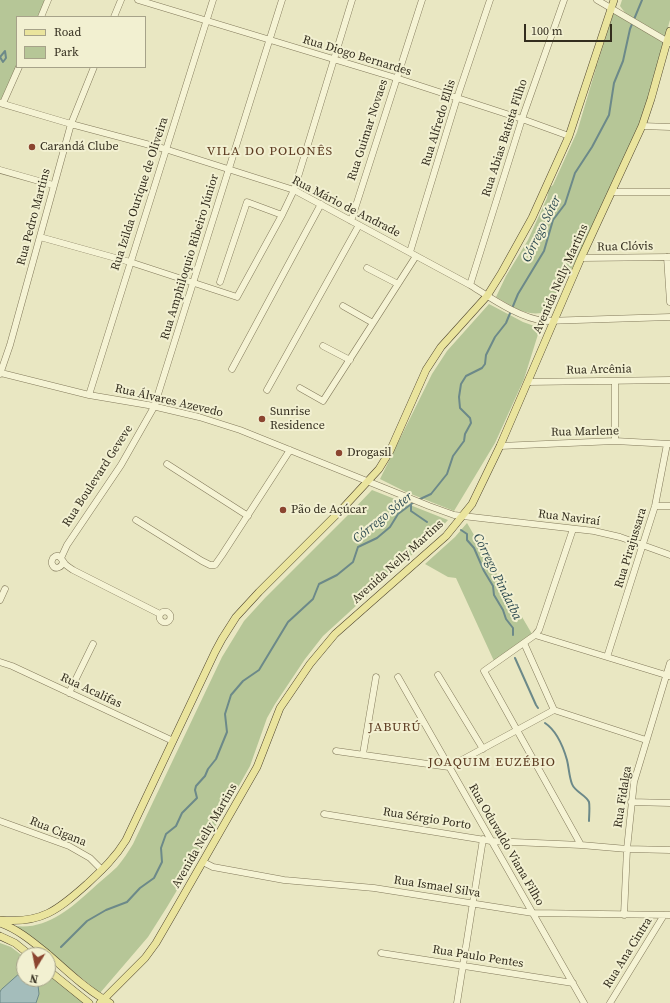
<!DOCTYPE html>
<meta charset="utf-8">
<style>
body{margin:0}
#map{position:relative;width:670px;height:1003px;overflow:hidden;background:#e9e7c2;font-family:"Source Serif 4",serif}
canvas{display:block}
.legend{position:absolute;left:16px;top:16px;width:130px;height:52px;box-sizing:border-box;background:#f2f0d1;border:1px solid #a6a289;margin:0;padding:5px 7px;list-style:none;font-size:12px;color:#332d1e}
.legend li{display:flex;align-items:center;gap:8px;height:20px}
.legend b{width:20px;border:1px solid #a6a289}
.north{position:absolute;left:16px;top:947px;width:40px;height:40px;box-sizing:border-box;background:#f2f0d1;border:1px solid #a6a289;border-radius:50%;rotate:190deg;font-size:11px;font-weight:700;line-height:16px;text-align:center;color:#332d1e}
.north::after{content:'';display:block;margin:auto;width:14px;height:18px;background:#8b4530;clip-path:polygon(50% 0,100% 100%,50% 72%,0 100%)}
.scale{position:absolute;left:524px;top:24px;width:88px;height:18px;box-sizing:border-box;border:2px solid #332d1e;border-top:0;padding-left:5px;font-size:12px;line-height:14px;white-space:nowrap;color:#332d1e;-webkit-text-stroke:3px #f2f0d1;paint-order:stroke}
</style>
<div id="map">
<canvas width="670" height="1003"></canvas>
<ul class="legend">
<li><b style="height:5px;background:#eae49d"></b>Road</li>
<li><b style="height:11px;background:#b6c697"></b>Park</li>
</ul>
<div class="north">N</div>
<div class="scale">100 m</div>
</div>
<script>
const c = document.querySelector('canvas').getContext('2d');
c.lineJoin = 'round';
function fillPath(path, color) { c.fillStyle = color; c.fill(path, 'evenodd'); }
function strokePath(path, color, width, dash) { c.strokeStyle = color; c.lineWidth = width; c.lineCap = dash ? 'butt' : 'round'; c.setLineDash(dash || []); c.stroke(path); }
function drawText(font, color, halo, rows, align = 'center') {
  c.font = font + ' "Source Serif 4",serif'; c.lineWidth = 4; c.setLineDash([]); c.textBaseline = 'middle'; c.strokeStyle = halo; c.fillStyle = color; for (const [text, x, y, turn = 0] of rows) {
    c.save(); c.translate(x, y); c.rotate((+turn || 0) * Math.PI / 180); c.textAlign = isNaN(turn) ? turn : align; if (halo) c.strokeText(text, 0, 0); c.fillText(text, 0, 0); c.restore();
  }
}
const green = new Path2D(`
 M0,0h45l-7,17h-21v50l-14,33 -3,-1z
 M622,0h48v20l-30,105 -62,132 -30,55c-24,5 -32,-4 -52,-15l10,-21 22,-36 19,-42 2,-10 4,-3 24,-53 19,-64v-3h1l18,-56 11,5 -6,-8z
 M489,304l34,18 17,6 -16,51 -29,64 -41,68 -48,-19 -26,-13 52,-105 15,-23z
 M372,490l76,30 -10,11 -115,105 -18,23 -30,45 -8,14 -17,48 -18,32 -65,109 -19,30 -48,56 -58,-47 -27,-20c31,4 55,-17 76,-36 8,-8 18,-15 26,-23 6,-7 11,-15 16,-23l89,-187 22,-36 21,-23 85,-85z
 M467,523l65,111 -38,27 -38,-83 -8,-1 -23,-13 30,-27z
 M0,943l11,4 13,10v22h24v-4l36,28h-84z`);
const water = new Path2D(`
 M18,975h6v4h3l11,6 1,9 -3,9h-36v-11l1,-2z`);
const stream = new Path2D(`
 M5,51l1,7 -3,4 -3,-5z
 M418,500l13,-6 16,-20 6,-18 11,-15 1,-7 6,-11 -1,-5 -10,-10 -1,-11 2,-13 5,-8 16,-8 3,-4 1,-9 9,-18 11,-14 12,-29 26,-43 9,-31 12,-16 10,-31 17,-26 17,-32 5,-32 9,-22 7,-32 12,-29
 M411,505v6l16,11
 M461,530l6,4v6l7,8 10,23 9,15 1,9 9,15 3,9 7,9v7
 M515,658l21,47 2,3
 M545,723c12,8 18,23 22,37 2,8 2,16 5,24 3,8 14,11 17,18 1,5 0,14 0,19
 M61,947l26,-26 19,-11 21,-8 13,-14 14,-10 8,-16 -1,-14 5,-14 10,-8 6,-13 15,-15 -2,-8 1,-4 9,-10 3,-7 8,-10 11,-27 -2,-18 6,-19 12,-14 16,-11 29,-48 25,-23 6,-15 18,-9 16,-13 5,-15 19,-9 13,-11 8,-13 16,-12`);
const minor = new Path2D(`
 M138,0l258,78 126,41 47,17
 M597,0l73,43
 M41,17l7,-17
 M114,17l7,-17
 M0,103l71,21 94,25 129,41 176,95c21,13 49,33 75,36l125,-4
 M3,103l16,-36
 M642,126l28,1
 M0,170l53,15
 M613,192h57
 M351,221l71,-221
 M40,237l90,25 107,35 45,-82 12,-25 58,-190
 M410,252l47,-154 33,-98
 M667,257l3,45
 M581,258l89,-1
 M367,268l31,16
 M220,282l27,-80 35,13
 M470,285l52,-166 42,-119
 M343,306l30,17
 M323,346l27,14
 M232,369l89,-165
 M1,373l88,22 59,10 51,12 41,13 189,76 25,9 140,16 26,6 50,18
 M0,374l10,-29 61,-221 23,-57
 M615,381v60
 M528,382l142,-2
 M300,388l23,13 93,-145
 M267,390l92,-165
 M89,395l124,-395
 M500,446l115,-5 55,3
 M167,464l81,52
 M655,506h15
 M136,520l66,41 8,4h5l7,-10 68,-105
 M573,529l-34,101 -4,5 -51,36 97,174
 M61,558l6,-13 54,-80 33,-58 128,-407
 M63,562c-1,5 -8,9 -11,2 -1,-2 0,-4 1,-6 6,-6 9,2 12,6 2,2 5,4 8,6l87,44
 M0,600l5,-11
 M159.5 617a5.5 5.5 0 1 1 11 0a5.5 5.5 0 1 1-11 0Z
 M535,635l134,41
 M524,643l30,67
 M607,657l48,-151 12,-62
 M0,662l12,4 161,75
 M438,675l45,74
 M398,677l186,326
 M69,693l24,-49
 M554,710l92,30
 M336,751l113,16 105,-57
 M363,754l13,-77
 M631,802l39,1
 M324,814l167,27 90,4 46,4 43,1
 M0,821l69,25 21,12 12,12
 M203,862l10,5 71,13 90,8 159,25 137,2
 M624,915l3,-66 7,-67 36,-119
 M381,953l192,30
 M457,1003l26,-164
 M610,1003l54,-88`);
const major = new Path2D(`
 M0,920c41,4 58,-10 87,-36 15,-14 28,-26 39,-44l89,-188 7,-13 14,-22 23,-25 84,-84 36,-39 11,-18 36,-81 15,-23 46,-51 15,-24 30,-54 37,-82 45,-136
 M0,923c18,6 34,20 49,32 19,17 38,35 61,48
 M0,936l15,7 15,12
 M48,970l41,33
 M100,1003l45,-45 11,-15 18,-31 83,-145 23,-59 30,-44 25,-30 111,-98 26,-32 28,-58 81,-188 61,-132 9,-27 19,-68`);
const markers = [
 [32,147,4,"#8b4530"],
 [262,419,4,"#8b4530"],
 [339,453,4,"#8b4530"],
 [283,510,4,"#8b4530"]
];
const streetNames = [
 ["Rua Diogo Bernardes",357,56,17],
 ["Rua Alfredo Ellis",439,123,-73],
 ["Rua Guimar Novaes",368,130,-72],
 ["Rua Abias Batista Filho",505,138,-72],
 ["Rua Izilda Ourique de Oliveira",140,194,-72],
 ["Rua Mário de Andrade",346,207,27],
 ["Rua Pedro Martins",34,217,-75],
 ["Rua Clóvis",625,247,-1],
 ["Rua Amphiloquio Ribeiro Júnior",190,257,-73],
 ["Avenida Nelly Martins",561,279,-66],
 ["Rua Arcênia",599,370,-1],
 ["Rua Álvares Azevedo",169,401,13],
 ["Rua Marlene",585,432,-1],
 ["Rua Boulevard Geveve",98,476,-57],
 ["Rua Naviraí",569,518,7],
 ["Rua Pirajussara",631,548,-73],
 ["Avenida Nelly Martins",398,562,-42],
 ["Rua Acalifas",91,691,25],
 ["Rua Fidalga",623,797,-81],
 ["Rua Sérgio Porto",427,819,9],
 ["Rua Cigana",58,832,22],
 ["Avenida Nelly Martins",205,836,-60],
 ["Rua Oduvaldo Viana Filho",506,845,60],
 ["Rua Ismael Silva",437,887,9],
 ["Rua Ana Cintra",628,953,-58],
 ["Rua Paulo Pentes",478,957,9]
];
const poiNames = [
 ["Carandá Clube",40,147],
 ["Sunrise",270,412],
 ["Residence",270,426],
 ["Drogasil",347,453],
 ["Pão de Açúcar",291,510]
];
const neighbourhoodNames = [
 ["VILA DO POLONÊS",270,152],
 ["JABURÚ",395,728],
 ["JOAQUIM EUZÉBIO",492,763]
];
const waterNames = [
 ["Córrego Sóter",542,229,-64],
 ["Córrego Sóter",383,518,-39],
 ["Córrego Pindaíba",497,577,64]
];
fillPath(green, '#b6c697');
fillPath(water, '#a4bdbb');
strokePath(water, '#6c8989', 1);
strokePath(stream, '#6c8989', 2);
strokePath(minor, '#82795b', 7);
strokePath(major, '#50462f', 8);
strokePath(minor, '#f5f3d4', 6);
strokePath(major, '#eae49d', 7);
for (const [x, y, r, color] of markers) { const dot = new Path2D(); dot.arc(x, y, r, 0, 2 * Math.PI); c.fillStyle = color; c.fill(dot); strokePath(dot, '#f2f0d1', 1.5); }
drawText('12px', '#332d1e', '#f2f0d1', streetNames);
drawText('12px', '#332d1e', '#f2f0d1', poiNames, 'left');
c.letterSpacing = '1px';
drawText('13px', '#5c3b21', '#f2f0d1', neighbourhoodNames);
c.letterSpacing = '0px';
drawText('italic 13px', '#2e4b51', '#f2f0d1', waterNames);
</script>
